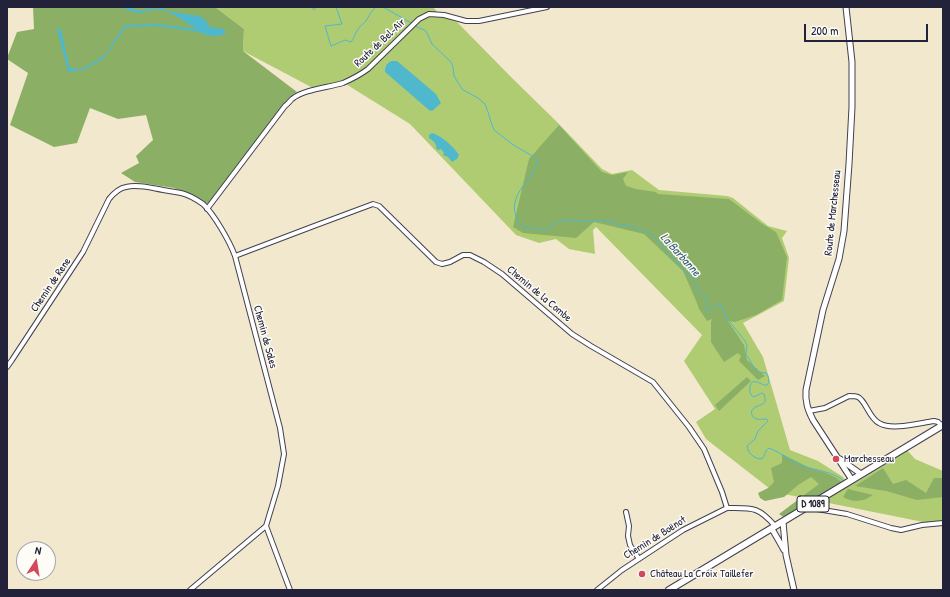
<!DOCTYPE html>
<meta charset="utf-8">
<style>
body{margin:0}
#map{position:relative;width:950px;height:597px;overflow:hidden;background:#f2e8ce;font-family:"Patrick Hand",sans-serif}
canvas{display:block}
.frame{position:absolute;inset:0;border:8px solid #22223b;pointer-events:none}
.north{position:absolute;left:16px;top:541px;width:40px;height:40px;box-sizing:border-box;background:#fdfcf7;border:1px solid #a5a5ac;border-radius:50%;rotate:12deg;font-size:11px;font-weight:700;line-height:16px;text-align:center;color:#22223b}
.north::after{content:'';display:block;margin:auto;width:14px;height:18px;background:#d1495b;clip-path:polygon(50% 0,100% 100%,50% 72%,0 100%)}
.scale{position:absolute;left:804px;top:24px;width:124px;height:18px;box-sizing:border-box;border:2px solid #22223b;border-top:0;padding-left:5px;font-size:12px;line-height:14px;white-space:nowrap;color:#22223b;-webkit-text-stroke:3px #fdfcf7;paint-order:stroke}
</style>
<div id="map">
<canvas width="950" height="597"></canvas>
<div class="frame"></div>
<div class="north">N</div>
<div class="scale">200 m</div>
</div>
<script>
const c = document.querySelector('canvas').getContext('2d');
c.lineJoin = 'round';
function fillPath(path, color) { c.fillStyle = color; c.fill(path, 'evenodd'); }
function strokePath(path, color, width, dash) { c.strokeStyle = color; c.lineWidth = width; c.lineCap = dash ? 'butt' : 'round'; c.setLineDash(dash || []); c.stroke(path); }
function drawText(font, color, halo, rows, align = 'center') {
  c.font = font + ' "Patrick Hand",sans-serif'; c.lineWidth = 3; c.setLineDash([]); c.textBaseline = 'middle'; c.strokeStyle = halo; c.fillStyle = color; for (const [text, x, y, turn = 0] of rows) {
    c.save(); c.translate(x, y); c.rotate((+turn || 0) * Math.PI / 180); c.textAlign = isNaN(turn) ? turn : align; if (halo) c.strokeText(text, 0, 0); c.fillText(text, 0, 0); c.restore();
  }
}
const green = new Path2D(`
 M215,7h218l9,10 15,5 55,56 45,44 45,47 10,5 20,-4 27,20 68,6 6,2 35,28 19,5 -5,7 7,20 -5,43 -41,22 20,34 27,93 28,11 25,16 6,9 34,-20 24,-16 8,9 28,12v55l-169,-34 -68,-53 -10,-17 19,-13 -31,-48 18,-26 -106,-108 -3,3 2,24 -26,-5 -13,-10 -17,4 -23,-8 -106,-111 -69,-43 -28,7 -70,-37 1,-22z`);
const forest = new Path2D(`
 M33,7h182l29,22 -1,22 54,41 -6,4 -83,108 -34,-16 -39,-6 -14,-9 18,-10 -3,-7 17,-16 -7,-25 -28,4 -28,-11 -13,35 -23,4 -44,-22 18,-52 -21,-14v-1l10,-26 17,-3z
 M559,125l43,47 10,3 16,-3 -5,7 3,7 10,3 20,3 2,2 71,5 32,24 15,9 11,25 -5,43 -26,15 -21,7 -7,-1 16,24 3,15 18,16 -7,4 -19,-19 2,-5 -3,-3 -14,9 -13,-20v-20l1,-3 -5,2 -8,-12 -2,-6 -14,-32 -39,-37 -50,-12 -18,16 -53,-5 -10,-6 16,-68z
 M747,377l4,4 -32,30 -4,-6z
 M782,454l30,15 12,3 11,5 8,6 -58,35 -6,-4 40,-30 -8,-7 -13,8 -14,12 -19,4 -5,-3 -2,-5 10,-5 6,-6 -3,-14 11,-5z
 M883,468l10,16 13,-4 20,13 8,-15h9v19l-26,3 -31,-9 -31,-5z
 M848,489l25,6c-10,7 -19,8 -30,2z`);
const water = new Path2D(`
 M121,7h9l5,3 10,1 5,-4h7l6,2 10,3 26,4 7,4c4,11 8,6 17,9l2,1v4c-9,3 -17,3 -26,-2l-42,-6 -31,1 -22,31 -18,11 -18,3 -11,-43h4l8,37 1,2 8,1 8,-2 19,-12 20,-30 33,-1 38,5c-12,-8 -27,-20 -42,-20 -3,0 -6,3 -9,3 -7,3 -17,-2 -24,-5z
 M391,61h6l39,33 5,9 -9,8 -3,-1 -44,-38c0,-5 1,-8 6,-11z
 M432,133c10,3 21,13 27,22l-2,4 -5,3 -4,-5 -5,-2 1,-2 -3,-4 -3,1 -2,-2c1,-5 -4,-8 -7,-10v-3z`);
const stream = new Path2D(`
 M312,7l2,3 3,-3
 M336,7l6,17 -17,2 6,20 14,-6 6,2c3,-3 3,-7 6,-11 2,-4 6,-7 9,-10 3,-5 5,-10 10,-14
 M383,7l30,17
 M415,26l11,5 6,13 19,18 2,5 1,9 3,5 5,8 3,2 13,7 7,6 3,8 3,10 3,8 18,14 25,15c1,17 -30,34 -21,57 1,4 2,8 6,10 8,1 20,6 27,2 4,-3 7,-6 11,-8l27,1 16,-1 9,2 7,3h10l5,3 9,2 8,4 35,39 8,6 5,14 9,5 -2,11 1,2c6,0 7,-7 13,-7l2,3 4,10 19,24 2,4 -1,9 9,15 4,3 7,1 2,3 1,6 -2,3c-5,1 -9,-5 -15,-3 -3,4 -3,10 0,14l2,1 8,-4 2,1c5,13 -7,10 -11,15 -2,2 -2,4 -1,6 3,6 10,4 15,4l1,2 -10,10 -3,8 -8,7c1,7 7,13 15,13 3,-3 3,-9 7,-11 11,4 20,12 31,17 15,6 32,5 45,17`);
const minor = new Path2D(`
 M207,209l78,-103c3,-2 5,-5 7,-7 13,-10 35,-11 51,-16 9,-4 17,-8 25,-14l51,-50 10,-5 15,1 22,6h13l68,-14
 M235,256l79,-30 59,-22 6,2 57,56 6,2 8,-2 13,-7h7l14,7 18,12 70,60 19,12 62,36 36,45 15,22 18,43 5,16c25,0 31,-2 48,18
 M7,367l5,-7 71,-108 26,-53c5,-6 10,-11 17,-12 12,-3 25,1 37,3 6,1 12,2 18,3 8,2 15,6 22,11 11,10 27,38 32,52l45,172 4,26 -6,32 -12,40 24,64
 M809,411l16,-3 24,-12c3,0 7,0 9,1 8,4 11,21 21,26 13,8 40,0 55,-2l4,1 4,4
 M812,504l5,5 30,5 44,14 10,2 21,-5 21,-2
 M626,512l3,14 -1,10 2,9 9,14
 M190,590l76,-64
 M597,590l25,-20 61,-40 44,-22`);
const tertiary = new Path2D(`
 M846,7l6,55v45l-3,57 -5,67 -5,28 -16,51 -17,80c-1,12 2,20 7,30l39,60
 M840,459l21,15
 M783,522l3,33 8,35
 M772,529l7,12 5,9`);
const primary = new Path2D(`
 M669,590l274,-165`);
const markers = [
 [836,459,4,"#d1495b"],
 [642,574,4,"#d1495b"]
];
const shields = [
 [813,504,32]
];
const shieldNames = [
 ["D 1089",813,504]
];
const streetNames = [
 ["Route de Bel-Air",380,43,-43],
 ["Route de Marchesseau",833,213,-84],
 ["Chemin de Rene",51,285,-56],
 ["Chemin de la Combe",539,294,40],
 ["Chemin de Sales",265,337,75],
 ["Chemin de Boënot",655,538,-32]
];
const poiNames = [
 ["Marchesseau",844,459],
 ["Château La Croix Taillefer",650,574]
];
const waterNames = [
 ["La Barbanne",680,255,48]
];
fillPath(green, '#afcc73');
fillPath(forest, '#8bb065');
fillPath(water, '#4fb8cc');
strokePath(stream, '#4fb8cc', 1);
strokePath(minor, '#414051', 6);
strokePath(tertiary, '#414051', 7);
strokePath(primary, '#414051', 8);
strokePath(minor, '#fff', 4);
strokePath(tertiary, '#fff', 5);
strokePath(primary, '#fff', 6);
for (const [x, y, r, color] of markers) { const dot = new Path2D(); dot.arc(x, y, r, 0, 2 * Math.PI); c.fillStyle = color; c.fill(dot); strokePath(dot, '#fdfcf7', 1.5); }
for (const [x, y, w] of shields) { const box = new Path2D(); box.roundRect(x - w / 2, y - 8, w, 16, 3); c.fillStyle = '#fdfcf7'; c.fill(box); strokePath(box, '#22223b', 1); }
drawText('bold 10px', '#22223b', null, shieldNames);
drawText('11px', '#22223b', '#fdfcf7', streetNames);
drawText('11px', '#22223b', '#fdfcf7', poiNames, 'left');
drawText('italic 12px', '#345e75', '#fdfcf7', waterNames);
</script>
